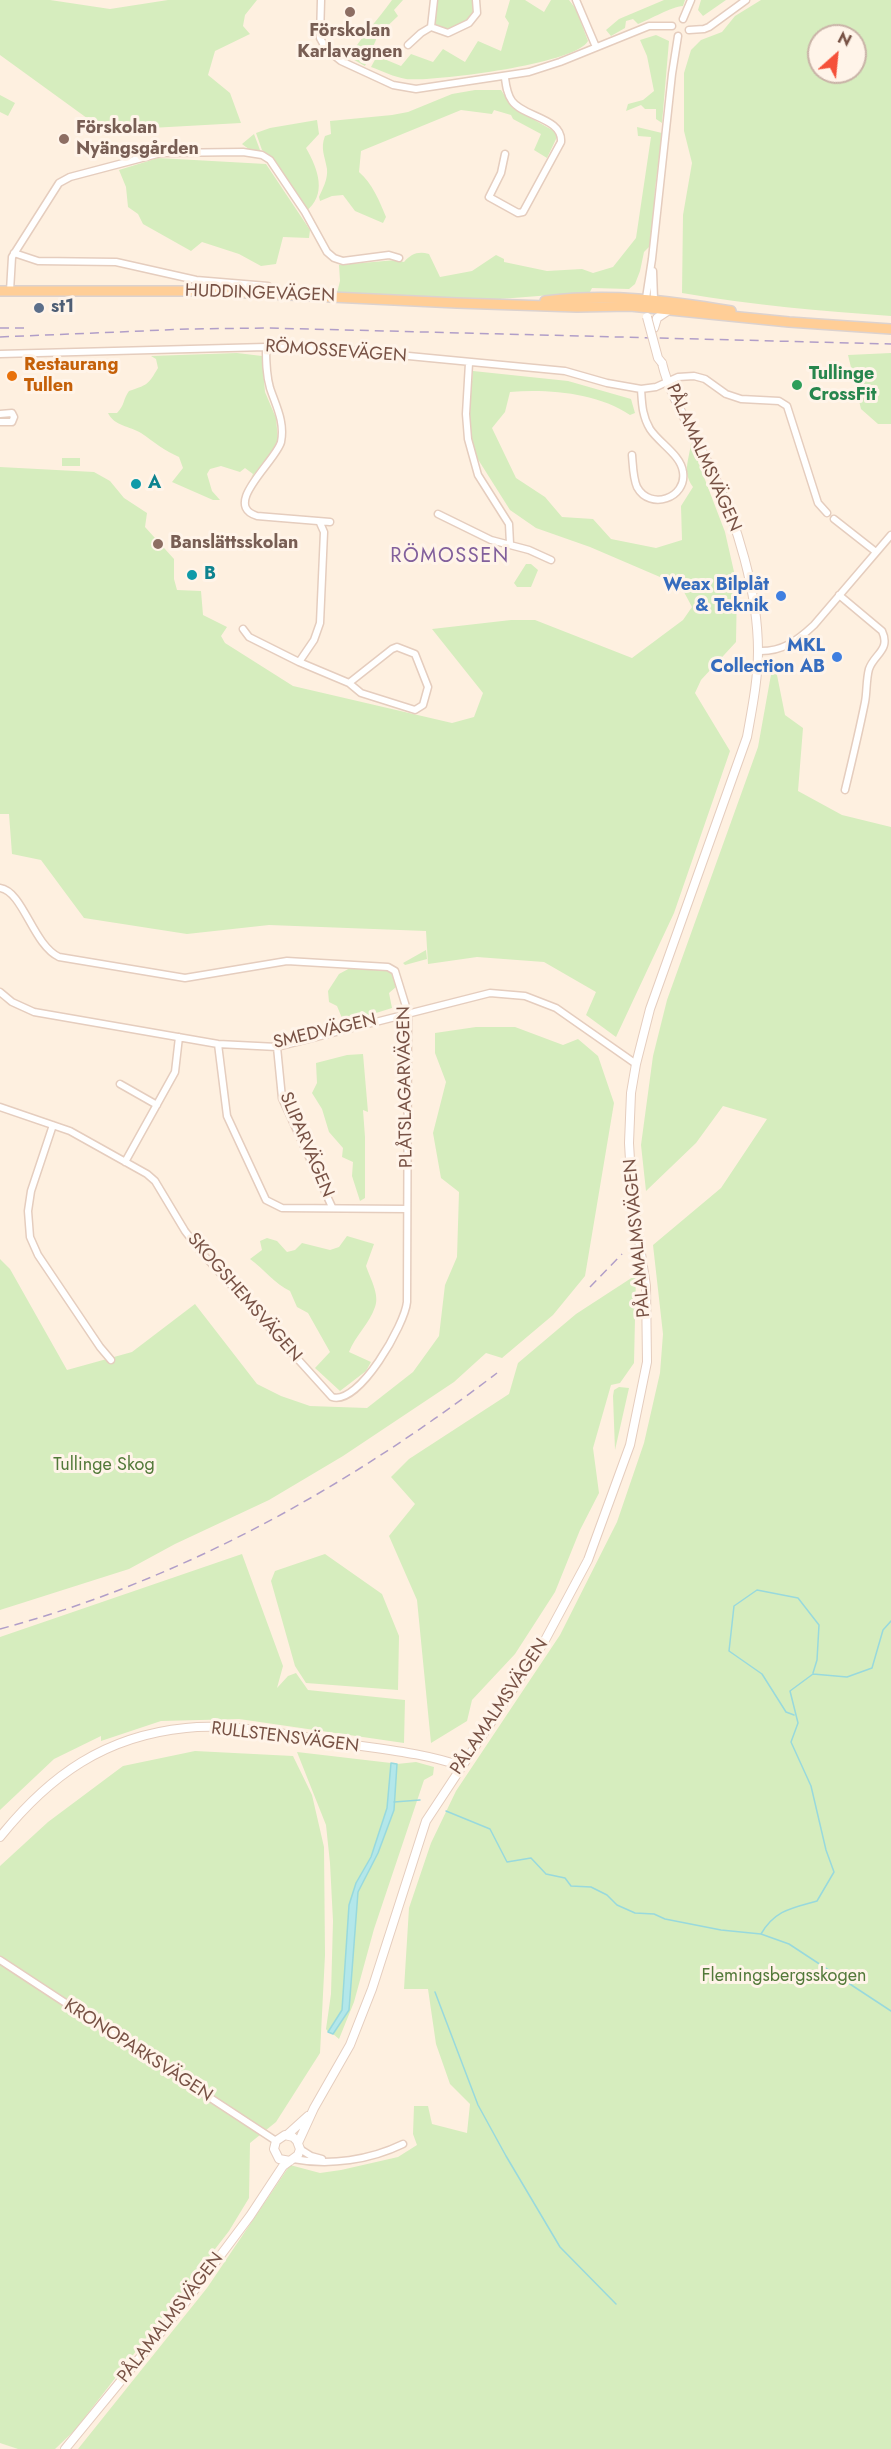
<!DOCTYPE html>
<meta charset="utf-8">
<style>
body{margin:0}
#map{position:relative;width:891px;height:2449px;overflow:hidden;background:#fef0e0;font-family:Jost,sans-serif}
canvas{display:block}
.north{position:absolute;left:807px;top:24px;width:60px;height:60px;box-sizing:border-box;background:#fff4e9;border:2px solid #c9b3a7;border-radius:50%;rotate:27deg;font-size:16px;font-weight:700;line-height:24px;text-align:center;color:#785245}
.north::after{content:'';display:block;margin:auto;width:21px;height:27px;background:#f55039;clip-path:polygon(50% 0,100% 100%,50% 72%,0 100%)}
</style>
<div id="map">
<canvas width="891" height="2449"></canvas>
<div class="north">N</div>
</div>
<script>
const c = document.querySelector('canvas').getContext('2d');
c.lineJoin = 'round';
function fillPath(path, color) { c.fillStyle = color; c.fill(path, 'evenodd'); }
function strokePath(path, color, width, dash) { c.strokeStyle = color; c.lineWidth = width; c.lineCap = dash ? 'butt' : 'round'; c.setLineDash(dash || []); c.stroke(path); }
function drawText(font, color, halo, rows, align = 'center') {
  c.font = font + ' Jost,sans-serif'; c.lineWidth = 6; c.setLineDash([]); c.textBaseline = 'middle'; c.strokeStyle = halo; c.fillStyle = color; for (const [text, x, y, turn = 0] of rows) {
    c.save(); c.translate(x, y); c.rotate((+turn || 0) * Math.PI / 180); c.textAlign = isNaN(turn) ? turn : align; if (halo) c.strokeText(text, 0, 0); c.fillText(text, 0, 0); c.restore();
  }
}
const green = new Path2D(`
 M0,0h50l60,9 58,-9h89l-12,15 -2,11 7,8 -35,17 -7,24 22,18 11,30 -126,7 -24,-9 -91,-66z
 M392,0h11l-9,10 4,6 -20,19 -13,31 -16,-9c12,-20 29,-37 43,-57z
 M435,0h39c1,3 2,7 1,10 -3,17 -31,26 -42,13z
 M510,0h15l19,12 7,-12h18l7,9 12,32c-12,23 -155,41 -182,38 -12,-2 -24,-8 -35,-12l6,-11 24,10 10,-12 22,8 10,-13 22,13 13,-21 23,10 8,-28 -4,-6z
 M664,0h21l-2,6c-12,1 -32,13 -45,18l-5,-5 -7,2 -1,7 -14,8 -5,-6 13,-11z
 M701,0h25l-23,16 -5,-6z
 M761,0h130v316c-70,-5 -139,-11 -209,-23l1,-78 9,-52 -8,-32v-58l7,-23 10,-10 21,-8 13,-16zM819,36h36v36h-36z
 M656,35l13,6 -7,82 -6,-4v-10h-11l-4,-4 -15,6 2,-7 15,-4 11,-9 -7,-35 -7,-16z
 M475,90h26l12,18 41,23 3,6 -10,21 -13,-8 7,-16 -28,-15 -2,-4 -17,-5 -2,4 -31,-4 -100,41 -2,21c13,11 21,30 27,45l-3,6 -28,-12 -12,-16 -11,1 -12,5 -1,-4c4,-9 9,-18 8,-28 -2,-13 -7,-20 -2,-33l6,-2 -1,-13 62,-6 16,-3 44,-18z
 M0,95l15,8 -7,13 -8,-4z
 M317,120l2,14 -13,14c12,21 22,47 -1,64l-33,-55 -10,-7 -6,-17 14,-5z
 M637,127l25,6 -7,56 -3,55 -8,8 -4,19 -5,13 -6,5 -37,-1 -2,4 -103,8 -150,-7 3,-12 -1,-16 57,-5 8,2c7,-8 14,-11 25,-8l11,23 32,-6 24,-16 8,4v3l43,9 35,-2 11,4 20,-6 23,-29 15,-101 -13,-1z
 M254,134l6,16h-10l-8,-6z
 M158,158l108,6 44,66 -1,8 -26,-1 -7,27 -15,2 -22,-12 -37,-12 -11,9 -48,-27 -5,-10 -10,-7 -2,-20 -7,-17z
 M237,353l25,3 3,36 11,26 2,22 -9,16 -18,22 2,-4 -8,-6 -5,4 -19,-6 -11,3 -3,5 5,17 8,9h-7l-41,-18 11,-14 -4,-11c-14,-6 -25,-15 -38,-24 -11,-7 -27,-7 -33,-20h9c8,-8 6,-14 12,-22 18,-6 19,-6 29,-23l-2,-9 -5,-3z
 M891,353v71h-13l-17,-15 -13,-54z
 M473,371l95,10 63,18 4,14 -5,2c-33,-22 -81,-26 -120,-23l-5,20 -13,16 24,50 29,19 17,20 31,2 18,20 45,9 26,-8 -1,-34 12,-19c-11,-15 -4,-27 -2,-44l34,89 12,53 -1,57 -35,38 -6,13 35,58 -56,162 -58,124 -30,-22 10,-23 -52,-30 -67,-5 -49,7 -2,-33 -157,-6 -82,9 -103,-16 -43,-58 -29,-6 -3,-40h-9v-347l94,5 16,9 14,17 23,15 -2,14 29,32v20l3,11 24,1 2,24 24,12 -6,9 4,7 68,43 159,37 22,-6 9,-24 -51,-64 79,-9h24l97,38 51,-38 9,-13 -8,-15 -24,-15 -70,-30 -54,-19 -26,-18 -36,-57 -6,-28z
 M62,458h18v8h-18z
 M526,564h5l7,6 -7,17h-14l-3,-4z
 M772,669l4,1 9,45 18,13 -5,63 44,24 49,12v1622h-813l129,-161 83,-123 30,8 21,-3 57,-13 19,-12 -4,-11 1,-28h14l4,18 35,9 3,-29 -20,-20 -14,-40 -8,-55h-24l5,-81 22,-65 25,-52 104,-156 57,-113 27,-79 16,-70 3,-39 -10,-89 68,-57 46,-69 -44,-13 -27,37 -50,48 -5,-46 12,-89 14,-56 91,-253z
 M426,950l1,9 -22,6 -2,-2z
 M352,967l39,4 5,16 -7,6 3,15 -48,15 -7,-17 -8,-4 -1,-11 11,-17z
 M476,1027h39l48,18 15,-6 20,17 16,47 -29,173 -32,39 -51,43 -16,-5 -32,29 -111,74 -74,44 -94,44 -46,25 -129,41v-351l10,10 57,101 65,-18 63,-48 62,80 24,12 29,10 57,2 46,-36 26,-36 6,-51 12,-28 2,-65 -18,-14 -8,-45 13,-51 -11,-29v-20z
 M363,1054l5,58 -5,-2 2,27v61l-5,3 -8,-25 1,-14 -11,-5 1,-9 -14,-16 -7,-23 -10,-16 5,-10 -1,-20 31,-8z
 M347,1236l27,8 -8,22c4,12 14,29 9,41 -5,16 -20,29 -26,45l22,10 -5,9 -26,20 -25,-23 15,-16 -22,-39 -11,-6 -7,-16c-15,-7 -26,-22 -40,-32l12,-9 -2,-9 7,-3 10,3 10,11 8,-2 7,-7 28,7 9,-3z
 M636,1275l-2,88 -14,20 -9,2 -18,63 6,45 -19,37 -25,62 -40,62 -43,46 -5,21 -36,22 -14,-143 -28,-64 26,-32 -24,-27 18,-18 100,-65 9,-31 58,-49z
 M619,1387l10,1 -14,62 -2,-54 1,-6z
 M242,1554l41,112 -6,22 11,-12 8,-3 12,17 97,10 -1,43 -165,-24 -78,2 -60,20v-5l-47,23 -54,51v-173z
 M325,1554l57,40 17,42 -1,54 -92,-7 -11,-17 -24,-85 4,-10z
 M195,1751l98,5 19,39 12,52 1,108 -5,98 -44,69 -26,21 -1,55 -20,33 -154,199 -20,19h-37l-18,-6v-577l48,-44 75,-56z
 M297,1752l94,11 -4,45 -16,49 -15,26 -7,22 -7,105 -14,22 -2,-3 5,-35 2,-73 -3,-58 -4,-38z
 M416,1762l18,5 -1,8 -9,5 -50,149 -20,73 -15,37 -6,-5 16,-24 9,-118 20,-39 16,-43 3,-46z`);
const water = new Path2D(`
 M391,1763l6,1 -3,46 -16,43 -20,39 -9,118 -16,24 -5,-2 14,-22 7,-105 7,-22 15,-26 16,-49z`);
const stream = new Path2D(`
 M794,1715l-8,-3 -24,-38 -33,-23 5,-45 23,-16 41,8 21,27 -2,35 -4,13
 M394,1802l26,-2
 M446,1811l44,18 17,33 24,-4 15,16 19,4 6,8 20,1 16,8 10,10 18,8 19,1 11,5 56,11 40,4 28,10 102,67
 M761,1934c14,-24 31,-26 56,-33l17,-29 -8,-22 -15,-64 -20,-44 7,-19 -8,-32 23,-17 34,3 25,-9 11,-38 8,-9
 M435,1992l43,113 28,51 54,91 56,57`);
const minor = new Path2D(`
 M321,0l-1,38 6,11 15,12 52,24 23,4 113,-17 31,-10 89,-36h23
 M576,0l20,47
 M683,19l8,-19
 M431,27l17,6 21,-10 8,-10 -1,-13
 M689,30l15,-1 5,-2 37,-27
 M408,45l13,-12 10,-6 3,-27
 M505,78c1,8 2,16 7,23 11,16 51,17 49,41l-38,70 -5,1 -29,-16 12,-24 4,-19
 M14,253l24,8 78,1 80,18 72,6
 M653,271l1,28
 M10,291l2,-34 47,-74 11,-6 91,-24 82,-1 19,3 8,5 35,52 22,40 7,6 9,3 46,-6 10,3
 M646,298l6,-39 20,-185 6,-38
 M266,347c0,14 0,27 4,41 6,18 15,34 11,54 -5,19 -60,63 -24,74l73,6
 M0,354l266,-7 80,3 219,21 42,12 34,6 15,-2 22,-10 16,-1 11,3 21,15 15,5 38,2 8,5 31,97 9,10
 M469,363l-3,51 2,25 10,36 31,49 1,20
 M0,414l12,-1 2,4 -2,5h-12
 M632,455c1,11 1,23 5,32 13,24 50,11 46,-15 -2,-17 -24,-29 -33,-43 -8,-13 -8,-26 -9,-40
 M438,514l53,26 38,10 22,10
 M834,519l42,33
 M320,523l4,9 -4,91 -6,17 -15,22 50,21 12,10 54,17 8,-5 5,-18 -13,-33 -18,-7 -5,2 -43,34
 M839,595l43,36c9,19 -8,23 -13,38 -3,11 -2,23 -4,33 -6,30 -13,59 -20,88
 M243,629l6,8 50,25
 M758,651c24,1 39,-10 56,-26l77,-90
 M0,888c23,3 33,57 59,69l126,21 102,-17 101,6 7,4 13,42 -1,289c-2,22 -48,104 -75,95l-130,-144 -17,-22 -30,-50 -8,-7 -77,-43 -70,-24
 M0,992l12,10 22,10 184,32 59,3 213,-54 35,3 31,12 80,56
 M218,1044l9,72 39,84 16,8 125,1
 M277,1047l5,51 50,109
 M120,1084l37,21
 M53,1125l-22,66 -3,20 2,26 8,18 62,92 11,13
 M125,1162l50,-90 4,-35
 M0,1960l276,181
 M300,2149l11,7 11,3
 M293,2159c37,7 77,1 110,-15`);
const tertiary = new Path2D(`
 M654,328l3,-10 12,-8
 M0,1837c50,-62 105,-101 186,-109 45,-5 105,7 150,14 41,7 85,10 125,24
 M287,2135l21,-19
 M298,2143l16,-35 36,-63 22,-56 54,-168 118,-179 44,-82 42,-115 17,-83 -1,-76 -14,-91 -3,-52 2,-50 5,-29 14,-55 97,-272c5,-28 11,-57 11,-86 0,-58 -21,-129 -46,-180 -16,-35 -41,-70 -50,-108
 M65,2449l119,-145 66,-88 33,-50 15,-11 2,-6 -3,-8 -4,-4 -8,-2 -9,6 -2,8 5,10 11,2`);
const primary = new Path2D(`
 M0,291h206l251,12 120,4 53,-1 159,16 102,7
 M545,301c64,-8 122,-1 186,10`);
const rail = new Path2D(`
 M0,328h27
 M0,337l188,-8 81,-1 622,16
 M590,1287l32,-33
 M0,1629c182,-49 348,-142 497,-256`);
const tertiaryBridge = new Path2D(`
 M647,317l11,41 4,5`);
const markers = [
 [350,12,6,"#8d6e63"],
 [64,139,6,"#8d6e63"],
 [39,308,6,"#5c6f8a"],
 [12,376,6,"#e8710a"],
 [797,385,6,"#2e9e5b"],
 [136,484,6,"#0f9aa8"],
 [158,544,6,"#8d6e63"],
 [192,575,6,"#0f9aa8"],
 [781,596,6,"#3f7fe0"],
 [837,657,6,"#3f7fe0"]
];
const educationNames = [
 ["Förskolan",350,32,"center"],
 ["Karlavagnen",350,53,"center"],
 ["Förskolan",76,129],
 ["Nyängsgården",76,150],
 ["Banslättsskolan",170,544]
];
const streetNames = [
 ["HUDDINGEVÄGEN",260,294,2],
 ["RÖMOSSEVÄGEN",336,352,4],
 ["PÅLAMALMSVÄGEN",703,458,66],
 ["SMEDVÄGEN",325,1032,-13],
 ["PLÅTSLAGARVÄGEN",406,1087,-91],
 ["SLIPARVÄGEN",306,1145,67],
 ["PÅLAMALMSVÄGEN",638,1238,-95],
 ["SKOGSHEMSVÄGEN",244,1298,49],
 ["PÅLAMALMSVÄGEN",500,1707,-56],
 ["RULLSTENSVÄGEN",285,1738,7],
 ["KRONOPARKSVÄGEN",138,2051,33],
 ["PÅLAMALMSVÄGEN",171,2318,-52]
];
const serviceNames = [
 ["st1",51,308]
];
const foodNames = [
 ["Restaurang",24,366],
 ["Tullen",24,387]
];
const leisureNames = [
 ["Tullinge",809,375],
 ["CrossFit",809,396]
];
const cultureNames = [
 ["A",148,484],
 ["B",204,575]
];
const shopNames = [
 ["Weax Bilplåt",769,586],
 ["& Teknik",769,607],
 ["MKL",825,647],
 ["Collection AB",825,668]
];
const parkNames = [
 ["Tullinge Skog",104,1466],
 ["Flemingsbergsskogen",784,1977]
];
const neighbourhoodNames = [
 ["RÖMOSSEN",450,557]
];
fillPath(green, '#d6edbe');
fillPath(water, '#b3e7ea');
strokePath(water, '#98d9dd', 1.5);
strokePath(stream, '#98d9dd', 1.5);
strokePath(minor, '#e5cdbe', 9);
strokePath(tertiary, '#e5cdbe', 10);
strokePath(primary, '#dcd2cf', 12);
strokePath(minor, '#fff', 6);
strokePath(tertiary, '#fff', 8);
strokePath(primary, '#ffce97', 9);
strokePath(rail, '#b19ec8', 1.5, [9, 6]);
strokePath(tertiaryBridge, '#e5cdbe', 10, []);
strokePath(tertiaryBridge, '#fff', 8);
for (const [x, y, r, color] of markers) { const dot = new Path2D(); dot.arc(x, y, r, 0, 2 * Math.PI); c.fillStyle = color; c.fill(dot); strokePath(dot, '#fff4e9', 2); }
drawText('bold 18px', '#785e54', '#fff4e9', educationNames, 'left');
drawText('18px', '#785245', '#fff4e9', streetNames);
drawText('bold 18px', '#4e5e75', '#fff4e9', serviceNames, 'left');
drawText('bold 18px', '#c56008', '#fff4e9', foodNames, 'left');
drawText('bold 18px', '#27864d', '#fff4e9', leisureNames, 'left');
drawText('bold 18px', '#0d838f', '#fff4e9', cultureNames, 'left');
drawText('bold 18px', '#366cbe', '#fff4e9', shopNames, 'right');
drawText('18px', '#527939', '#fff4e9', parkNames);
c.letterSpacing = '1.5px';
drawText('20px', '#82609c', '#fff4e9', neighbourhoodNames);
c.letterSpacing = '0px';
</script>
